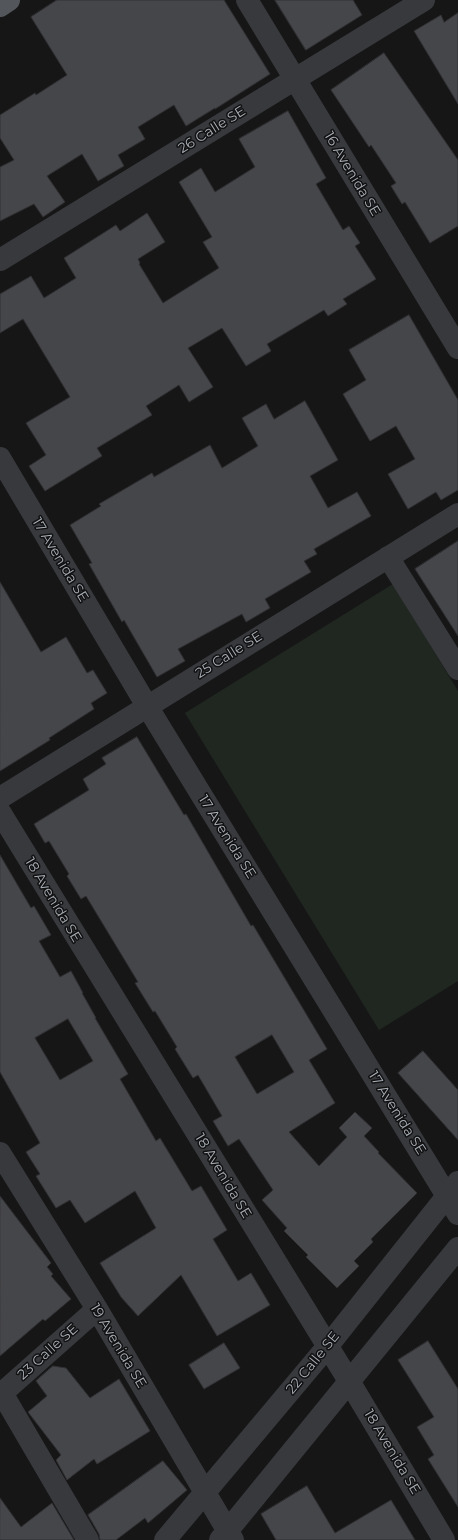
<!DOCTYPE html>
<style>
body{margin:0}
canvas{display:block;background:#161617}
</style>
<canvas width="458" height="1540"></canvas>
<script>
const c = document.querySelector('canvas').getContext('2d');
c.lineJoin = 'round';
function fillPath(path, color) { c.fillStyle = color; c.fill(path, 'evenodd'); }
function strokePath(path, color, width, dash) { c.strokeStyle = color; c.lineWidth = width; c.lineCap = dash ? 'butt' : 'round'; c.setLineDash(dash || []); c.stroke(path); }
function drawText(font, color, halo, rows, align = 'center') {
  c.font = font + ' Montserrat,sans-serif'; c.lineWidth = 3; c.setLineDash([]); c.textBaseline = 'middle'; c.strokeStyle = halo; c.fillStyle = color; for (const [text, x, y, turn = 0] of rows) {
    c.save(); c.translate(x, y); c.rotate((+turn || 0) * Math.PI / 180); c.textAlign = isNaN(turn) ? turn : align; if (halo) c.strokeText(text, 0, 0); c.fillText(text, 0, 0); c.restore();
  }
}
const green = new Path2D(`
 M393,584l65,107v290l-79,49 -194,-317z`);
const building = new Path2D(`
 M57,0h167l46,74 -55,35v-1l-29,18 -12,-21 -36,22 7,12 -27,16 6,11 -26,15 -16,-27 -35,22 18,26 -22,15 -9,-13 -34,17v-54l14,-7 -14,-22v-23l35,-22 1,2 31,-20 -36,-58z
 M275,0h78l9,15 -56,35z
 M458,13v91l-44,-73 27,-16 3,7z
 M384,53l74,107v66l-28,17 -25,-41 -3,2 -11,-18 5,-3 -25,-38 -2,2 -38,-57z
 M288,111l38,67 -10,6 27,46 6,-4 11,17 -5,3 21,33 -33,20 4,5 -19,12 -4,-6 -57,34 4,7 -25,15 -24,-38 -34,20 25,39 -24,15 -10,-17 -33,21 6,9 -55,33 5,8 -57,35 -16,-25 17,-11 -20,-32 44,-26 -47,-78 -23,14v-39l31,-18 13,22 32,-20 -12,-20 52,-33 4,6 27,-18 18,29 -27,17 2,4 -1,1 24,39 56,-35 -16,-26 9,-5 -33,-55 22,-14 14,24 40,-25 -16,-28z
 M409,315l49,85v90l-17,10 -5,-8 -28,17 -20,-35 27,-15 -19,-33 -26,15 -27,-47 23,-14 -17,-30z
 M305,401l33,59 -28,16 18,32 29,-16 14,24 -57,33 3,5 -13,7 7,11 -46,27 5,9 -24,14 -4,-8 -64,35 7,12 -28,16 -33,-57 -2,2 -33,-58 3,-1 -22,-38 31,-19 -2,-2 53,-31 2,4 56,-32 12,23 36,-22 -16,-28 24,-14 8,15z
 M458,541v95l-43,-67z
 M0,582l41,70 25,-15 21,36 6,-3 14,23 -16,10 3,6 -45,29 1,2 -50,31z
 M137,737l47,78 2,-1 65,112 2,-1 74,124 -18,11 26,43 -46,29 30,34 28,-29 -8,-9 16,-16 17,16 -8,8 15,16 -1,1 39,40 -46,46 2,3 -19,19 5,5 -22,22 -31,-31 2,-2 -24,-24 3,-3 -25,-28 11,-10 -34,-51 -11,7 -15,-25 9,-5 -24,-41 -5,3 -18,-29 2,-2 -22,-36 -2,1 -18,-29 3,-1 -52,-86 -5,3 -14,-23 2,-2 -20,-33 -4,2 -11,-19 55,-34 -6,-11 23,-15 -4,-6zM272,1035l22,37 -37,22 -22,-37z
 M0,855l31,53 3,-2 17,29 -12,6 21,36 11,-6 12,22h-1l14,25h-1l33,56 -8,5 36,62 4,-3 32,53 9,-5 26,44 -14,9 25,42 13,-8 19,32 -53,31 -36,-61 -43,41 -17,-19 -21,-34 56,-35 -21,-37 -50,32 -15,-23 -14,8 -20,-32 4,-2 -14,-22 14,-9 -40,-71zM68,1019l25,42 -33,19 -25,-42z
 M423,1051l35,39v50l-60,-67z
 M0,1196l51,67 -4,4 6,7 -2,2 20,23 -26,22 -2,-2 -43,37z
 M428,1341l30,48v118l-30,-48 6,-4 -17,-28 17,-10 -36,-57z
 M224,1343l16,25 -36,21 -15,-24z
 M53,1366l13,2 24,30 29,-19 31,52 -53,33 -3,-5 -27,21 -11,-20 5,-5 -33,-43 19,-16 -11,-15z
 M163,1461l24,29 -39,33 -3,-5 -29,22h-16l-1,-6 -11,-19z
 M307,1486l28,47 56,-33 24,40h-139l-15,-26z
 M0,1498l21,29 31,-24 22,37h-74z`);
const minor = new Path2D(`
 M247,0l211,348
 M0,260l424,-260
 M0,458l147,248 311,508
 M388,557l70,112
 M0,798l458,-284
 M0,812l349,569 95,159
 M0,1153l97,156 136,231
 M2,1393l86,147
 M0,1395l97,-86
 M165,1540l162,-193 131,-165
 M220,1540l238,-292`);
const major = new Path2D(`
 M0,6l9,-6`);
const streetNames = [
 ["26 Calle SE",212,130,-32],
 ["16 Avenida SE",352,174,59],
 ["17 Avenida SE",60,560,59],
 ["25 Calle SE",229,655,-32],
 ["17 Avenida SE",227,837,58],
 ["18 Avenida SE",53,900,59],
 ["17 Avenida SE",397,1113,58],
 ["18 Avenida SE",223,1176,59],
 ["19 Avenida SE",118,1346,59],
 ["23 Calle SE",48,1352,-42],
 ["22 Calle SE",313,1363,-51],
 ["18 Avenida SE",392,1452,59]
];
fillPath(green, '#202720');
fillPath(building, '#45464a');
strokePath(building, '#303033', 1);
strokePath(minor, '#37393c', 22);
strokePath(major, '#53565a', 22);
drawText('14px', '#a9afb6', '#111112', streetNames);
</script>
